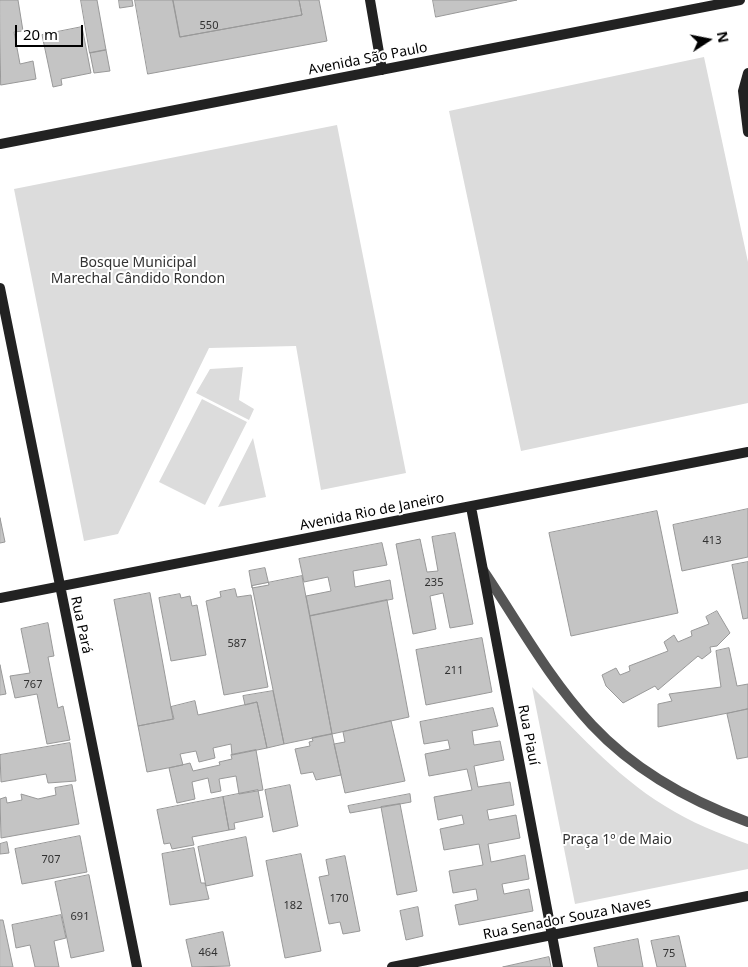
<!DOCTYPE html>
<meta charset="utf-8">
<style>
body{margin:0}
#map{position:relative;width:748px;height:967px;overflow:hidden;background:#fff;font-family:"Noto Sans",sans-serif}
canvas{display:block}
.north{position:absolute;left:683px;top:15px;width:50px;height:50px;-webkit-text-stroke:4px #fff;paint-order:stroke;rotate:79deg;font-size:14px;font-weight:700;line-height:20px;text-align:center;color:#000}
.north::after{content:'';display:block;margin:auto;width:18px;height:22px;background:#000;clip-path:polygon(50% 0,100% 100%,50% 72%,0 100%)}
.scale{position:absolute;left:15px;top:25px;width:68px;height:22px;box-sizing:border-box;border:2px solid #000;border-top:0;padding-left:6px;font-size:15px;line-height:18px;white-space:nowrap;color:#000;-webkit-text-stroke:4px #fff;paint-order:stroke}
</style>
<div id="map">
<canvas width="748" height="967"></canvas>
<div class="north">N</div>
<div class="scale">20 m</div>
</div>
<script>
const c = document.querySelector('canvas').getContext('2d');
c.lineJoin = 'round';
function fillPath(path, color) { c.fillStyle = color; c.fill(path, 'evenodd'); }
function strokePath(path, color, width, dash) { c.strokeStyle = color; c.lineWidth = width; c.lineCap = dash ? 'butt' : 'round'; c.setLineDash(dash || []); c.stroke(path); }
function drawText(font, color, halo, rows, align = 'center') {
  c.font = font + ' "Noto Sans",sans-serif'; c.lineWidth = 4; c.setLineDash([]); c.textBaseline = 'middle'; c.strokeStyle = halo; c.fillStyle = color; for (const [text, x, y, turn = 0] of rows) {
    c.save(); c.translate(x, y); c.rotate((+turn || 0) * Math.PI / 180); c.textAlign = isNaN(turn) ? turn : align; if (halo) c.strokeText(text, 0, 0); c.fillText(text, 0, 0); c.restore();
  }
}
const green = new Path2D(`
 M704,57l44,205v141l-227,48 -72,-340z
 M337,125l69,348 -85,17 -25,-144 -87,2 -91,186 -34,7 -70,-352z
 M243,367l-4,33 15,9 -5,11 -53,-27 14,-24z
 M202,399l45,23 -42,83 -46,-23z
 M253,438l13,59 -48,10z
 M532,687c42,41 82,88 133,119 25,16 55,28 83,38v25l-173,35z`);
const building = new Path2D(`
 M0,0h18l5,31 -9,1 6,32 13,-3 3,18 -35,6z
 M81,0h16l9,50 -16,3z
 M119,0h13l1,6 -13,2z
 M135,0h38l7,37 122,-22 -3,-15h20l8,41 -179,33z
 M173,0h126l3,15 -122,22z
 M433,0h84l-81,17z
 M82,27l9,46 -30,6 1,6 -9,2 -11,-52z
 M106,50l4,21 -16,2 -4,-20z
 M748,509v48l-66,14 -9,-46z
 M657,511l21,102 -107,23 -22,-103z
 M0,518l5,24 -5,1z
 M455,533l18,91 -23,4 -7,-35 -13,3 6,33 -23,5 -17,-90 24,-5 7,33 11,-1 -6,-34z
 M382,543l5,22 -34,6 2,16 35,-7 3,19 -83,17 -4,-20 25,-5 -3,-14 -24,5 -5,-23z
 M748,562v56l-5,1 -11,-54z
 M265,568l4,17 -17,3 -3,-17z
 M302,576l30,158 -48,10 -32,-158z
 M235,589l2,8 14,-2 17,92 -44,8 -18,-94 15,-4 -1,-5z
 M150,593l23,126 -35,7 -24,-126z
 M180,594l1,4 9,-2 2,10 5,-1 9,50 -35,6 -12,-63z
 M387,600l22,117 -77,17 -22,-118z
 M717,611l13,22 -13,13 -7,1 1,5 -9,7 -4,-3 -40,34 -3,-4 -32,17 -17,-17 -4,-11 14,-7 4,7 10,-4 -1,-5 39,-15 -4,-9 10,-7 4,7 14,-6 -1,-5 18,-7 -3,-7z
 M48,623l6,33 -6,1 10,51 5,-2 7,34 -23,4 -10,-50 -22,4 -5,-22 20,-3 -9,-44z
 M482,638l10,54 -66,13 -10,-55z
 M729,648l8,38 11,-2v25l-90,18v-23l14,-3 -3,-7 52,-7 -5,-36z
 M0,665l6,29 -6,1z
 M273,691l11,53 -17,4 -10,-46 -12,3 -2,-9z
 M195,701l3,14 59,-13 10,46 -35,7 -1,-11 -18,4 2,10 -16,4 -3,-11 -16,3 3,11 -36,7 -9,-46 36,-7 -3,-12z
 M493,708l5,18 -26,5 2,14 26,-4 4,19 -30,6 4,21 32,-5 4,23 -27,5 2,10 27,-5 4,23 -32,6 3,18 34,-7 4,24 -27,5 2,10 25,-5 4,22 -74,14 -4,-20 23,-5 -2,-11 -23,4 -4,-22 34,-6 -4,-21 -35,6 -4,-21 24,-5 -2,-9 -24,5 -4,-23 38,-7 -5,-21 -38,7 -4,-22 25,-5 -2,-9 -24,4 -4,-22z
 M748,709v48l-11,2 -10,-45z
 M391,721l14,60 -60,12 -11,-49 11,-2 -2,-10z
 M332,734l9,41 -25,5 -3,-8 -12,2 -6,-25 15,-3 -1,-4 4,-1 -1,-3z
 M70,743l6,38 -28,2 -2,-9 -45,8 -1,-27z
 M256,750l7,40 -24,4 -3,-18 -17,3 2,12 -10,2 -3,-15 -16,4 3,17 -18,4 -8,-35 21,-5 3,8 27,-6 -1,-3 13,-3 -1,-4z
 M72,785l7,39 -78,14 -1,-39 6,-2 1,6 15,-3 -1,-6 17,5 18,-4 -1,-7z
 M290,785l8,41 -25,6 -8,-42z
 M258,790l5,27 -29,6 1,6 -6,1 -6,-33z
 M410,794l1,8 -61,11 -2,-7z
 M223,797l6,33 -37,7 2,8 -22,4 -2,-6 -6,1 -7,-34z
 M400,804l17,87 -20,4 -16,-88z
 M80,836l7,36 -65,12 -7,-35z
 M246,837l7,39 -47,10 -8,-39z
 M7,842l2,11 -9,1v-10z
 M194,848l7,35h4l4,16 -39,6 -8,-51z
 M301,854l20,97 -36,7 -19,-97z
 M345,856l15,75 -17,3 -3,-12 -11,2 -10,-47 10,-2 -3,-15z
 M89,875l15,76 -33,7 -16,-76z
 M418,907l5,29 -17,4 -6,-29z
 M61,915l5,23 -12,3 5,26h-24l-5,-22 -14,3 -4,-23z
 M0,920h3l10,47h-13z
 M223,932l7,34 -38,1 -6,-27z
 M679,936l7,31h-29l-6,-26z
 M638,939l5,28h-45l-4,-19z
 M549,957l2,10h-48z`);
const street = new Path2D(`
 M483,570c35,52 66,109 109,155 42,45 98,76 156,97`);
const secondary = new Path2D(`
 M370,0l12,70
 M748,73l-5,18 5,41
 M0,144l740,-144
 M0,288l137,679
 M471,507l87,460
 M0,598l748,-146
 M392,967l356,-71`);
const numberNames = [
 ["550",209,26],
 ["413",712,541],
 ["235",434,583],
 ["587",237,644],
 ["211",454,671],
 ["767",33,685],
 ["707",51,860],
 ["170",339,899],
 ["182",293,906],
 ["691",80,917],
 ["464",208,953],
 ["75",669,954]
];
const streetNames = [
 ["Avenida São Paulo",368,59,-11],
 ["Avenida Rio de Janeiro",372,512,-11],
 ["Rua Pará",81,625,78],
 ["Rua Piauí",528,735,79],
 ["Rua Senador Souza Naves",567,919,-11]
];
const parkNames = [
 ["Bosque Municipal",138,263],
 ["Marechal Cândido Rondon",138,279],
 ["Praça 1º de Maio",617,840]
];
fillPath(green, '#dcdcdc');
fillPath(building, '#c4c4c4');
strokePath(building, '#999', 1);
strokePath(street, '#555', 10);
strokePath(secondary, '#222', 10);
drawText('11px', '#313131', null, numberNames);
drawText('14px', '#000', '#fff', streetNames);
drawText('14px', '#333', '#fff', parkNames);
</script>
